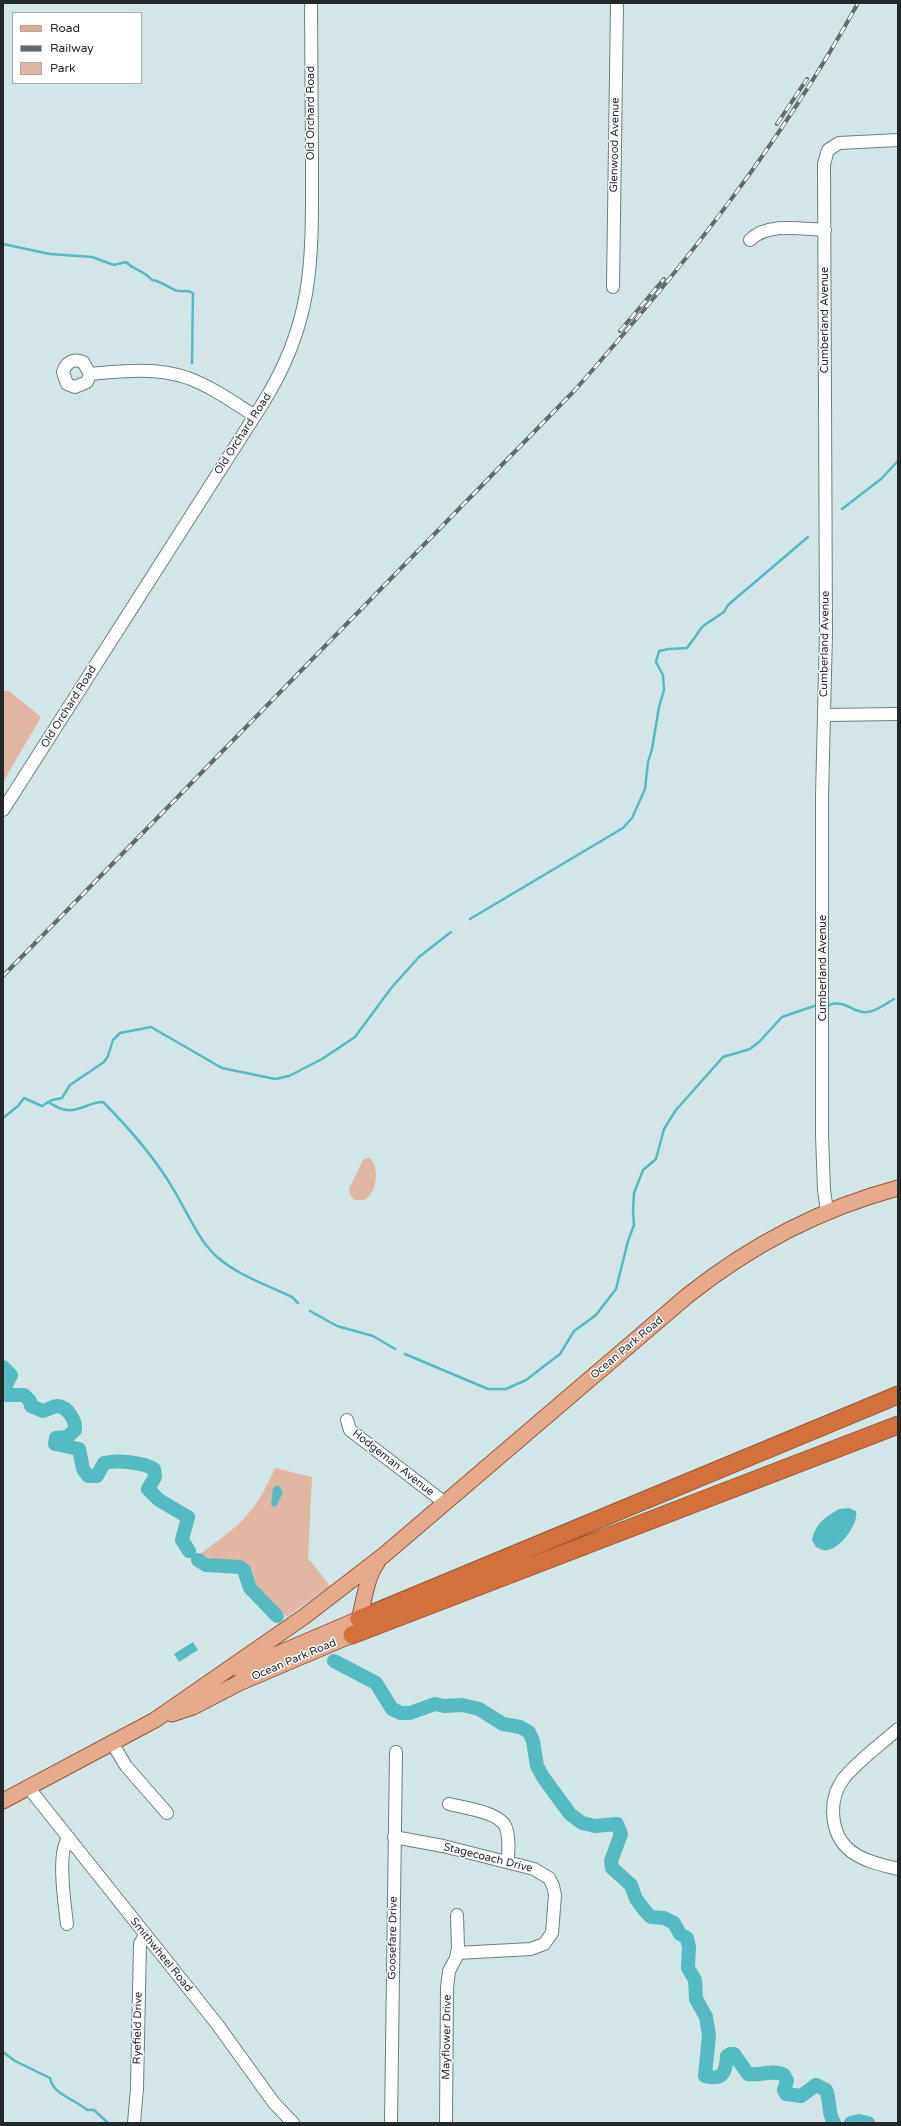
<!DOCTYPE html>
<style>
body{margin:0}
#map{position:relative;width:901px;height:2126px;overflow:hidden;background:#d3e6e7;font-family:"Varela Round",sans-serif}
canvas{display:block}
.frame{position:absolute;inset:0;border:4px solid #23292a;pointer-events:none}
.legend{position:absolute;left:12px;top:12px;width:130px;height:72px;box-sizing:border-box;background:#fff;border:1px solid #a7a9aa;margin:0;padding:5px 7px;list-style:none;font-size:12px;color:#23292a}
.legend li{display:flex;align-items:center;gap:8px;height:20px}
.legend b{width:20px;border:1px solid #a7a9aa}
</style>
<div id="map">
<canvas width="901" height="2126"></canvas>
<div class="frame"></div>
<ul class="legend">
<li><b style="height:5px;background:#e5aa8b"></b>Road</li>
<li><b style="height:5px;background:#606b6c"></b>Railway</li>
<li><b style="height:11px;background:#e1b6a2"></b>Park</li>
</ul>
</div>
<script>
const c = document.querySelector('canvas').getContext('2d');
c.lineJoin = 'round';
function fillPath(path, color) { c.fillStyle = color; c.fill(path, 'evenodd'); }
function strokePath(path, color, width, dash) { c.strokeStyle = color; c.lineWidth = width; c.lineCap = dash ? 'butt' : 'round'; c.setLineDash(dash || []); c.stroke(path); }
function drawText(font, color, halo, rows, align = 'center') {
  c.font = font + ' "Varela Round",sans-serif'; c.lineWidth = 3; c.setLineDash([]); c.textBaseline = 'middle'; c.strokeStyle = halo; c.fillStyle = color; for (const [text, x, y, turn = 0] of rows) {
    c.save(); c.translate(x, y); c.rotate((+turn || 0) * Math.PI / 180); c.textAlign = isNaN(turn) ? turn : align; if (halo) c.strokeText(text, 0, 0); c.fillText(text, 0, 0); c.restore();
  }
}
const green = new Path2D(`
 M3,691h6l32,26 -38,65z
 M367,1158h3c10,11 7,35 -6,42h-10l-4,-6 -1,-5 14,-29z
 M275,1468l37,9 -4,81 22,28 -43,31 -31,-33 -4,-14 -5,-6 -6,-3h-22l-19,-7c40,-29 55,-40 75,-86z`);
const water = new Path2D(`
 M278,1485l5,7 -6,13 -3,2 -3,-2 2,-17z
 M839,1509l10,-1 7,3c3,12 -15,37 -28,39 -4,1 -8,-1 -12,-3l-4,-7c3,-16 13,-23 27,-31z
 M193,1642l5,8 -19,12 -5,-8z`);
const stream = new Path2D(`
 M3,244l47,10 42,3 22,8 12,-3c9,9 16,7 26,18 9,1 15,7 23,10 6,3 12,-1 18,3l-1,70
 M842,509l39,-30 17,-18
 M470,919l153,-91 9,-10 13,-29 3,-27 4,-13 7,-42 5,-17 -1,-15 -7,-13 3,-11 10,-2 18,-1 16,-22 21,-14 4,-7 80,-68
 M829,1005c18,-6 23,9 39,7 9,-1 19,-9 26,-13
 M48,1102c4,2 10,6 14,7 15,5 26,-7 41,-7 27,27 53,57 72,90 13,22 23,47 41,64 21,19 51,29 76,41l6,6
 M3,1118l15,-12 6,-8 18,8 10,-6 10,-2 8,-13 34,-23 4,-6 5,-16 7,-7 31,-6 71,41 53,11 14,-3 33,-17 33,-22 37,-50 27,-30 32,-25
 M310,1311l27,15 36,10 22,13
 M405,1354l83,35h18l20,-9 34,-26 14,-23 22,-16 20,-26 12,-48 6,-16 -1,-15 1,-17 9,-23 13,-11 8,-30 12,-19 47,-53 27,-8 9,-7 23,-25 35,-12
 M3,2052l12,9 35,17c3,17 25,21 37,32h7l14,13`);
const river = new Path2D(`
 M3,1367l8,8 -7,14 4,6h16l6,6 1,5 12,5c5,-1 9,-5 15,-5 10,1 18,15 17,24l-8,7 -11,1 -1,6 24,5 4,20 5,7h9l7,-13c13,-3 38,-1 50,6l1,8 -7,12 11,11 29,17 -6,23 7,11
 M198,1560l8,5 34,2 4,3 6,18 27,28
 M334,1661l42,22 16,26 9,4h9l25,-9 9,2 18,-1 17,4 24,15 17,3 9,5 4,9 4,25 6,11 27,37 12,9 13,3 22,-2 4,10 -10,27 1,7 19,17 5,14 10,13 5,5 13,1 10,5 6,11 7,4 2,9 -1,21 7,12 1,19 10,18 3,18 -4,41c18,5 21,-4 22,-20l3,-2h4l14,20c11,2 26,-5 36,1l3,6 -3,9 2,4 15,2 15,-11 10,5c5,11 1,22 8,33
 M851,2123l8,-2 9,2`);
const minor = new Path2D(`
 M750,240c18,-18 51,-11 75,-10
 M613,287l4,-284
 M90,374l-3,8 -12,5 -8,-3 -4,-12c3,-10 11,-14 20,-10l7,12c32,-3 66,-7 98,4 24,9 45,24 67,38
 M824,715l74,-1
 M3,810l260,-407c52,-83 49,-145 49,-239 0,-54 -1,-107 -1,-161
 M827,1211l-3,-21 -2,-55v-339l4,-163 -2,-469 4,-14 11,-7 59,-3
 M347,1420l3,10 95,73
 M898,1729c-18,16 -39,31 -54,49 -17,22 -14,58 8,74 14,10 31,13 46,17
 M112,1743l14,23 41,47
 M28,1787l189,237 57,79 19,20
 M449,1804c15,4 52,8 57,24 4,10 2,22 2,33
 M394,1837l49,9 91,23 15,9 4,8 2,9 -3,38 -8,11 -13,5 -74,4
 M67,1924c-2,-18 -11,-74 2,-86
 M134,2123l3,-35 3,-144 5,-9
 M391,2123l5,-371
 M446,2123l1,-135 2,-17 7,-13 2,-10 -1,-33`);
const major = new Path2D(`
 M240,1670l119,-51
 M172,1714l21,-7 46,-24 113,-48c11,-10 10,-52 25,-72
 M3,1801l152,-81 150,-104 79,-61 303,-259c64,-51 132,-87 211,-108`);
const highway = new Path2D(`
 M359,1619l539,-224
 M352,1635l546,-210`);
const rail = new Path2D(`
 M777,124l30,-45
 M620,331l44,-52
 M3,976l572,-586c107,-121 205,-245 283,-387`);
const streetNames = [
 ["Old Orchard Road",311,113,-90],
 ["Glenwood Avenue",615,145,-89],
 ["Cumberland Avenue",825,320,-90],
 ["Old Orchard Road",243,434,-57],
 ["Cumberland Avenue",825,644,-89],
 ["Old Orchard Road",69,707,-58],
 ["Cumberland Avenue",823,968,-90],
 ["Ocean Park Road",627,1348,-40],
 ["Hodgeman Avenue",393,1463,38],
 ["Ocean Park Road",294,1660,-23],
 ["Stagecoach Drive",488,1858,14],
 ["Goosefare Drive",393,1938,-89],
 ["Smithwheel Road",161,1955,51],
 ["Ryefield Drive",138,2028,-89],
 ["Mayflower Drive",447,2037,-89]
];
fillPath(green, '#e1b6a2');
fillPath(water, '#55bbc3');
strokePath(stream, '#55bbc3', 2.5);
strokePath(river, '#55bbc3', 14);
strokePath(minor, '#6e7e7f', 14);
strokePath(major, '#955836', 17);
strokePath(highway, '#955836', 19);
strokePath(minor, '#fff', 12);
strokePath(major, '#e5aa8b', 15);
strokePath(highway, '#d3713d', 17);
strokePath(rail, '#606b6c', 4);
strokePath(rail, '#fff', 2.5, [8]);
drawText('11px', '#23292a', '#fff', streetNames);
</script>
